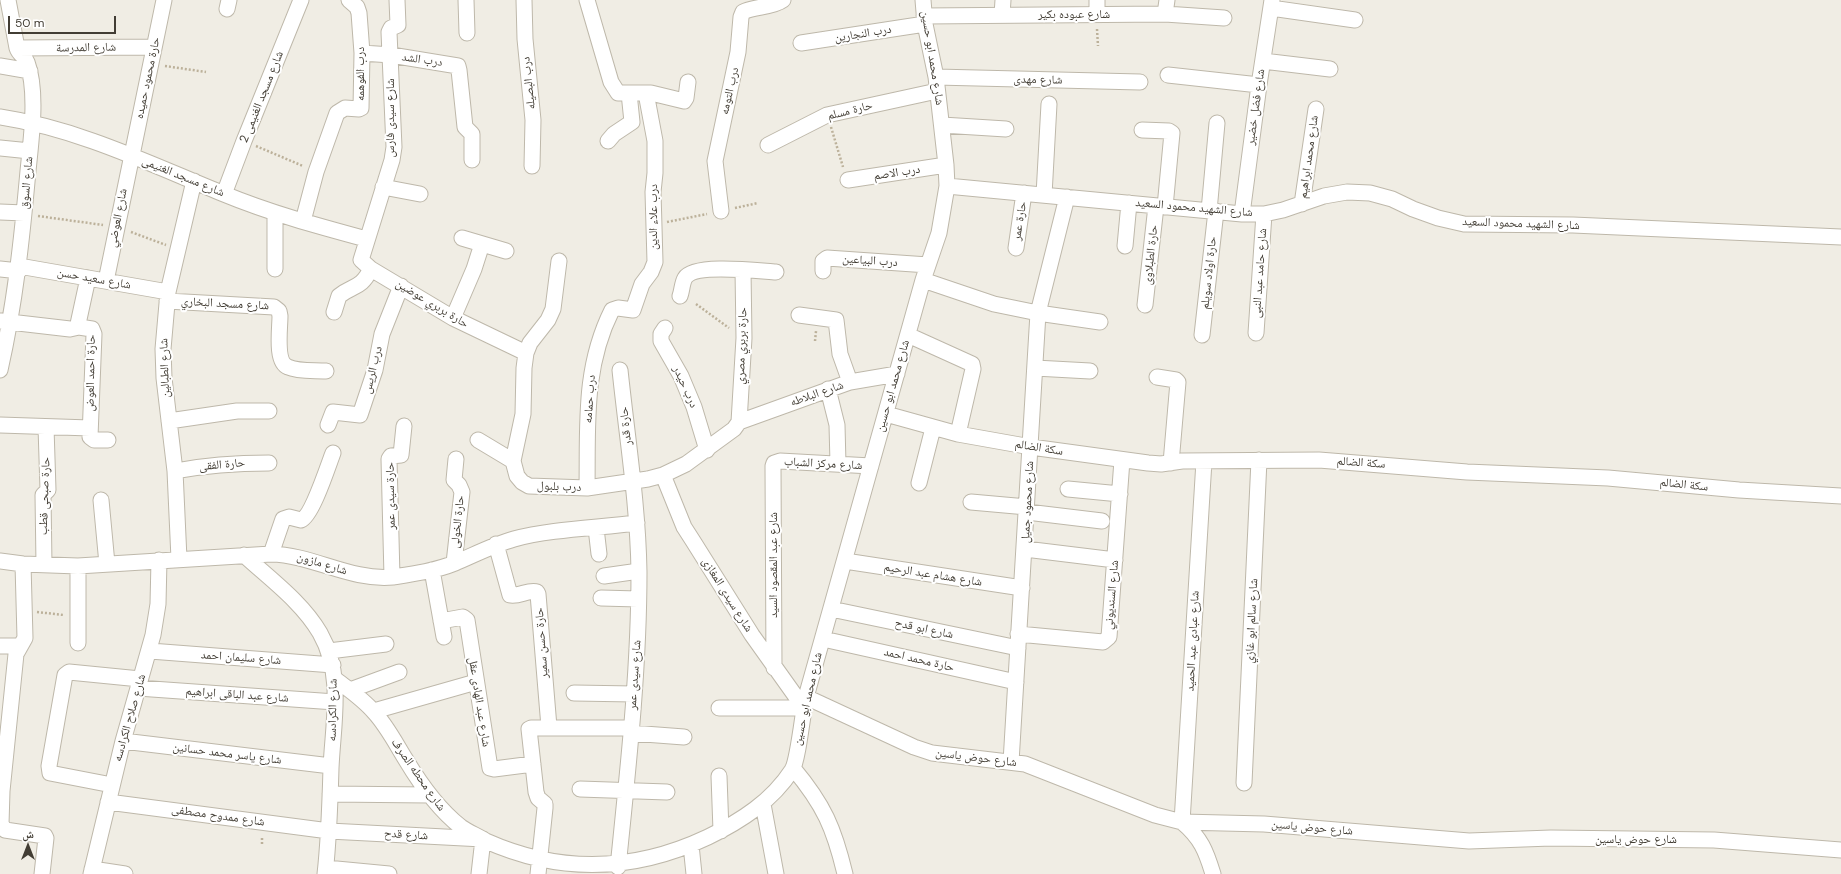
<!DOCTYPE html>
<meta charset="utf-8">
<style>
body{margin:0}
#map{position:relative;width:1841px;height:874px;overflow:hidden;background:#f0ede4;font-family:"DM Sans","Noto Naskh Arabic",sans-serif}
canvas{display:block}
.north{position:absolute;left:8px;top:826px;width:40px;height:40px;-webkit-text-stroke:3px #fff;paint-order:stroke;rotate:0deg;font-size:11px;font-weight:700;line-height:16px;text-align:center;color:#423d34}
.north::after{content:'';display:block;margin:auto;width:14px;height:18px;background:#423d34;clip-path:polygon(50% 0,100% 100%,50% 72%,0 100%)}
.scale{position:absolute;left:8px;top:16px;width:108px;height:18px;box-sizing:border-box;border:2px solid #423d34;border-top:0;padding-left:5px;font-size:12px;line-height:14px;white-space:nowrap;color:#423d34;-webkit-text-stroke:3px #fff;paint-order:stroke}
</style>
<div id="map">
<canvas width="1841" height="874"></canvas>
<div class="north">ش</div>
<div class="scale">50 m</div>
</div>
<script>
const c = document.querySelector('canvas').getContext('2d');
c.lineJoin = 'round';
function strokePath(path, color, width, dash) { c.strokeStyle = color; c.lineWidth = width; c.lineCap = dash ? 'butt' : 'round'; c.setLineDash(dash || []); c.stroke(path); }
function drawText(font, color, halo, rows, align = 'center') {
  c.font = font + ' "DM Sans","Noto Naskh Arabic",sans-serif'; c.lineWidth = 4; c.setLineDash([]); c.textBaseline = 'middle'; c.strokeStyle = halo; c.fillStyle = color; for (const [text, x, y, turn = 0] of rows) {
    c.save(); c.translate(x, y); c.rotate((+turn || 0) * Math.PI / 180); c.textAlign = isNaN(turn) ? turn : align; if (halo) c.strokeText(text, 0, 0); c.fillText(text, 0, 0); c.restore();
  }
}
const path = new Path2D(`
 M1097,29l1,17
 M165,66l41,6
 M831,127l12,40
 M256,146l47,20
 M735,208l23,-5
 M38,216l65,9
 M667,222l40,-8
 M131,232l35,13
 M696,304l33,24
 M815,341l1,-10
 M37,612l27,3
 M262,844v-7`);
const minor = new Path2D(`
 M397,0l1,25 -7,3 -2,4 5,115 -2,13 -31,100 10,9 82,49 73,35
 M466,0l1,33
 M524,0l1,39 8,81 -1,46
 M587,0l24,82 7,11h33l33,8 2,-3 2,-16
 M1271,8l84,12
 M227,9l2,-9
 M1097,14v-14
 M1165,14l2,-14
 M1002,15l1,-15
 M924,16l241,-2 59,4
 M801,43l124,-19
 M17,48l137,-1
 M362,53l29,2 67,11 1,4 6,57 7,7v26
 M1263,61l67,8
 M0,66l30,5
 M1168,75l91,10
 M936,77l204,5
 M0,117c79,12 150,47 224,77 46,19 94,32 142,45
 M942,125l64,4
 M1142,130l27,1 3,2 -7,74
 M608,141l6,-7 18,-12 -3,-29
 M768,145l59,-30 110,-24
 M0,148l30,3
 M848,180l98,-15
 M947,186l295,28h22l19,-4 41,-14 23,-4 23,1 22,6 21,10 25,9 26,6 109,1 268,12
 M383,187l37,7
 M224,194l20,-53 57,-141
 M1044,195l5,-91
 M1302,204l14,-95
 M721,211l-6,-50 23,-109 3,-35 2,-5c12,-6 29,-4 40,-12
 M1209,211l8,-88
 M0,212l24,1
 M275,213v56
 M1242,214l17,-129 13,-85
 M303,221l13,-49 21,-59 8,-5 14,1 2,-1 1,-55 -3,-40 -2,-6 -8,-7
 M462,238l44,13
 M1125,246l4,-43
 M1016,248l8,-55
 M559,261l-6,48 -5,11 -18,23 -4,10 -2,15 -1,46 -10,47 4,15 5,6 7,4 58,2 61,-9 15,-4 23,-11 48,-35 5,-7 5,-84 -1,-68
 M19,266l149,26
 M0,269l19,2
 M823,271v-10l4,-3 101,7
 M88,278l-10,46 1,3 13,2 2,5 -4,103 4,3h14
 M923,280l71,24 44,9 62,9
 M106,281l58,-281
 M680,296c2,-5 2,-13 5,-18 9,-15 74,-7 91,-6
 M167,301l107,6 5,4 1,5c0,13 -5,46 8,51 11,5 27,3 38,4
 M1145,305l11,-99
 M334,312l5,-16c15,-12 21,-6 32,-27
 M799,315l37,5 4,34 10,28
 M453,318l21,-49 8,-25
 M1,321l69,8 9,-2
 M665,328l-4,6v7l20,35 13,31 13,43
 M1256,333l8,-119
 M908,335l64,29 1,5 -15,65
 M1202,335l14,-124
 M1035,368l55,3
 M0,370c15,-66 22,-132 28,-199 3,-31 10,-79 -1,-109 -2,-6 -8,-7 -10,-14l-9,-48
 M1157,377l19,3 2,2 -7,81
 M828,389l9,36 1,39
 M886,414l72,20 73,13 117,16 13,1 21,-3 137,-1 148,12 141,6 131,12 102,6
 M169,421l68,-10h32
 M739,422l111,-40 47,-8
 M0,425l90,3
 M328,425l5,-13 27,3 15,-45 7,-36 19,-48
 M478,440l35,21
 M1204,461l-22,361c19,16 24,29 31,52
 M175,471c32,-6 62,-8 94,-8
 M663,475l21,52 9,14 59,94 52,73
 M919,483l14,-55
 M587,488c1,-63 -4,-120 25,-178l6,-2 15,2 9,-26 9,-12 4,-10 -2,-70 2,-19v-32l-9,-48
 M1068,489l52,5
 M101,500l6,64
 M971,502l56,5
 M1027,512l75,9
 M596,528l3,26
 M496,544l14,51c9,2 19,-6 27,-3l1,2 11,133
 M1025,549l90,11
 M271,554l12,-35 6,-2 12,3c11,-4 27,-54 32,-67
 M244,555c26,24 58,47 76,78 24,42 13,89 11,135 -1,35 -2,71 -6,106
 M179,559l-4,-88 -11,-93 -1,-29 5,-57 26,-111
 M0,561l23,3 55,2 193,-12c42,1 79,27 122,23 20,-3 42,-6 62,-14 19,-8 38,-18 59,-24 37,-10 84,-11 123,-16
 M845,561l177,27
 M454,563l8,-71 -3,-7 -5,-5 2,-21
 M23,564l2,74 -9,16 -14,137 -1,33 4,6 40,6 1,2 -4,36
 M44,565l-1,-70 5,-5 -2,-63
 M78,566v77
 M432,570l12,67
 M604,576l35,-5
 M392,577l-3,-118 2,-3 10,-1 3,-29
 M601,598l37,1
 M831,609l187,39
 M441,621l22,-4 4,3 23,148 4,1 39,-5
 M1018,634l85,8 6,-5 13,-177
 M823,639l193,43
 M0,646h20
 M150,651l183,14
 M329,651l57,-7
 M774,668l-1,-202 1,-3 6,-2 91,5
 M335,679c13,10 28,20 39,33 13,14 22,32 32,48 15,25 32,49 55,67 7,5 17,9 25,14 74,33 148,31 222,-4 33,-16 64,-36 84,-67 6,-9 11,-59 14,-73l117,-417 16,-47 8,-47 -1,-21 -10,-88 -11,-53 -2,-24
 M138,688l197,14
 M350,690l49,-18
 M574,693l60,1
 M806,697l108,50 18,6 93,11 130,51 27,7 82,2 205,17 82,-3 163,2 127,10
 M719,708h85
 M374,711l102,-29
 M631,733l53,4
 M123,741l208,25
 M1011,762l27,-449 29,-116
 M793,768c31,37 41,60 52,106
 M719,776l2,55
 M1244,783l15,-323
 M112,785l-62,-12 -1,-7 16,-91 4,-3 71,7
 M580,789l87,3
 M330,794l99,1
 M108,802l221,29 154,8 -4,35
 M763,804l13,70
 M691,845l3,29
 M618,867c10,-98 21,-196 21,-295 -1,-67 -12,-135 -19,-202
 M326,868l63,6
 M92,869l33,5
 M91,874l32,-133 30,-106 5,-31 1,-44
 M538,874l7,-66v-4l-7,-6 -2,-6 -7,-63 2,-1h100`);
const streetNames = [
 ["شارع عبوده بكير",1074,15],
 ["درب النجارين",863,34,-9],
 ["شارع المدرسة",86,48,-1],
 ["شارع محمد ابو حسين",932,58,81],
 ["درب الشد",422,60,8],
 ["درب الفوهمه",361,74,-90],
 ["حارة محمود حميده",148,78,-78],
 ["شارع مهدى",1038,80,1],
 ["درب البصيله",529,83,-96],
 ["درب التومه",730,91,-77],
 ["شارع مسجد الغنيمى 2",262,97,-68],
 ["شارع فضل خضير",1256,107,-82],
 ["حارة مسلم",850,111,-14],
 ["شارع سيدى فارس",391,118,-90],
 ["شارع محمد ابراهيم",1309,157,-82],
 ["درب الاصم",897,173,-9],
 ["شارع مسجد الغنيمى",183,177,22],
 ["شارع السوق",27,183,-85],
 ["شارع الشهيد محمود السعيد",1194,208,5],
 ["درب علاء الدين",654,217,-90],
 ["شارع العوضي",118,218,-79],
 ["حارة عمر",1020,221,-81],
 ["شارع الشهيد محمود السعيد",1521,224,2],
 ["حارة الطبلاوى",1151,255,-84],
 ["درب البياعين",870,261,4],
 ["حارة اولاد سويلم",1209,273,-84],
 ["شارع حامد عبد النبى",1260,273,-86],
 ["شارع سعيد حسن",94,279,10],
 ["شارع مسجد البخاري",225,304,3],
 ["حارة بربري عوضين",432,304,31],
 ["حارة بربري مصري",742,346,-88],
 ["شارع الطبالين",165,368,-92],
 ["درب الريس",373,370,-76],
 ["حارة احمد العوض",91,373,-89],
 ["شارع محمد ابو حسين",893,386,-74],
 ["درب حيدر",685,387,66],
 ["شارع البلاطه",817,394,-19],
 ["درب حمامه",590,399,-86],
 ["حارة قدر",626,426,-96],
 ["سكة الضالم",1039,448,9],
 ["سكة الضالم",1361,463,4],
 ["شارع مركز الشباب",823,464,3],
 ["حارة الفقى",222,465,-5],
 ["سكة الضالم",1684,485,6],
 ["درب بلبول",559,487,2],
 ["حارة صبحى قطب",45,496,-88],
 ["حارة سيدى عمر",391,496,-91],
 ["شارع محمود جميل",1028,502,-87],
 ["حارة الخولى",458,522,-84],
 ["شارع مازون",322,564,17],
 ["شارع عبد المقصود السيد",774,565,-90],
 ["شارع هشام عبد الرحيم",933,575,9],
 ["شارع سيدى المغازى",727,595,58],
 ["شارع السنديوني",1112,595,-85],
 ["شارع سالم ابو غازي",1252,621,-87],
 ["شارع ابو قدح",924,629,12],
 ["شارع عبادى عبد الحميد",1193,641,-87],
 ["حارة حسن سمير",542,643,-94],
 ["شارع سليمان احمد",241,658,4],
 ["حارة محمد احمد",919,660,13],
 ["شارع سيدى عمر",635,675,-86],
 ["شارع عبد الباقى ابراهيم",237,695,4],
 ["شارع محمد ابو حسين",808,699,-77],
 ["شارع عبد الهادى عقل",479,702,81],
 ["شارع الكرادسه",333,710,-89],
 ["شارع صلاح الكرادسه",130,718,-74],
 ["شارع ياسر محمد حسانين",227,754,7],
 ["شارع حوض ياسين",976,758,7],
 ["شارع محطه الصرف",418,775,55],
 ["شارع ممدوح مصطفى",218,816,8],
 ["شارع حوض ياسين",1312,828,5],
 ["شارع قدح",406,835,3],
 ["شارع حوض ياسين",1636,840]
];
strokePath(minor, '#beb8aa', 17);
strokePath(path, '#bcb19a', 2.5, [2, 2]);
strokePath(minor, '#fff', 15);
drawText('12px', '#423d34', '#fff', streetNames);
</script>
